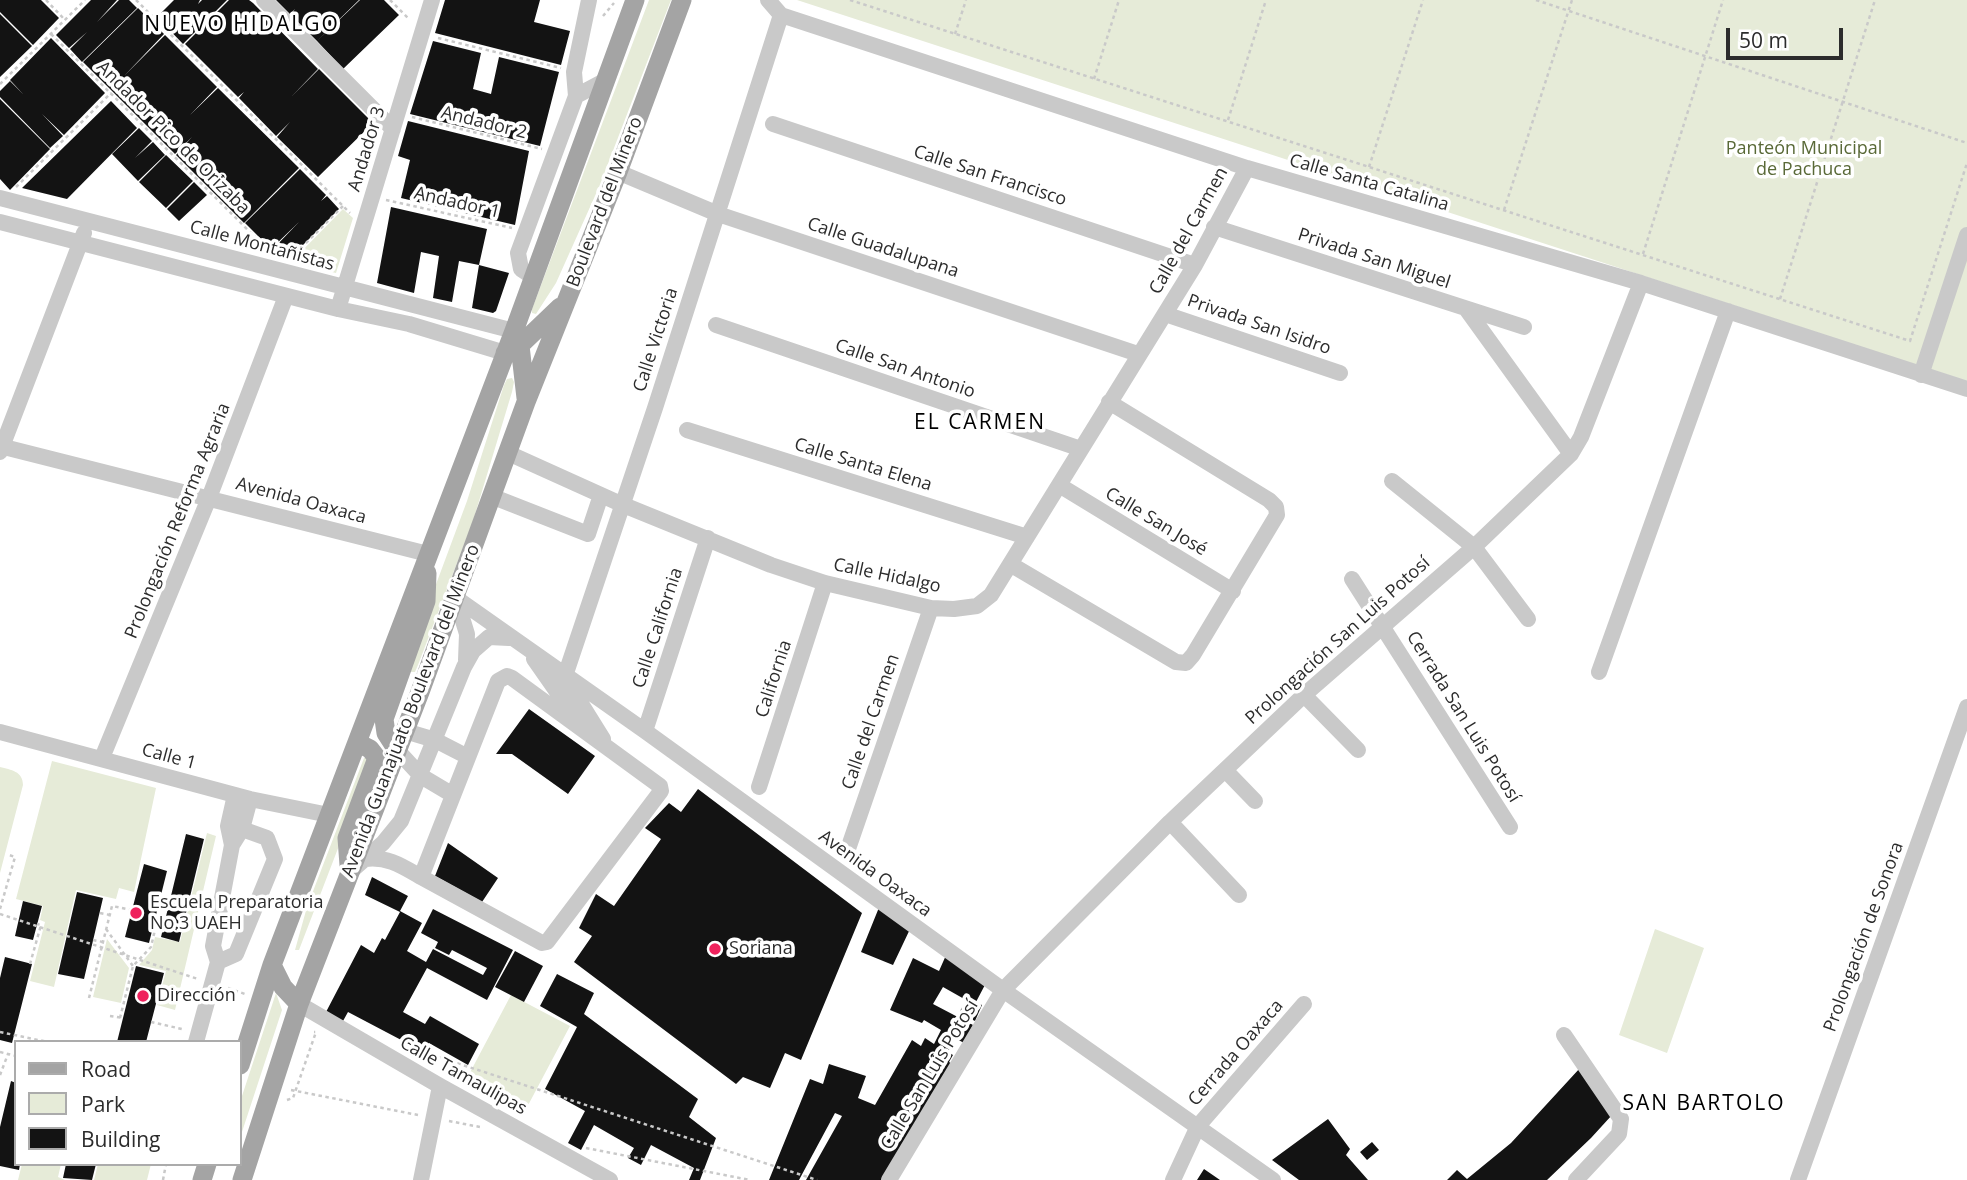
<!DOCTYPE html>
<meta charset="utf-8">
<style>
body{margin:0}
#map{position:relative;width:1967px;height:1180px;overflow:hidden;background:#fff;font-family:"Open Sans",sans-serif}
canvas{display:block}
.legend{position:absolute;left:14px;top:1040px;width:228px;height:126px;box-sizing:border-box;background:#fff;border:2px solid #ababab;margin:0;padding:9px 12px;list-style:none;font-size:21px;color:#2c2c2c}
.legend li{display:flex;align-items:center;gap:14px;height:35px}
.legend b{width:35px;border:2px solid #ababab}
.scale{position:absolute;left:1726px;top:28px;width:117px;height:32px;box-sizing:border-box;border:4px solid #2c2c2c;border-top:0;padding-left:9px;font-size:21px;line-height:24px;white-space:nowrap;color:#2c2c2c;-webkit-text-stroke:5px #fff;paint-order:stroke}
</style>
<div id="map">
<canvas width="1967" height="1180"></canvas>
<ul class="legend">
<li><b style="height:9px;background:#a4a4a4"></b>Road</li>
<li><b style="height:19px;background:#e6ebd8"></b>Park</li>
<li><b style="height:19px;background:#131313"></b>Building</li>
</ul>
<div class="scale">50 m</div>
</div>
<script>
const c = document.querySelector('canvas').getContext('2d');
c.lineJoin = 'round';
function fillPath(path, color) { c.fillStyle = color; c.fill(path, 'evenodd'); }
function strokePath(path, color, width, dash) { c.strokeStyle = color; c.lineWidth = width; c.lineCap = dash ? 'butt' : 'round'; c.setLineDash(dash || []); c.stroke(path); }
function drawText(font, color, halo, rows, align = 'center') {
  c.font = font + ' "Open Sans",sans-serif'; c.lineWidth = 7; c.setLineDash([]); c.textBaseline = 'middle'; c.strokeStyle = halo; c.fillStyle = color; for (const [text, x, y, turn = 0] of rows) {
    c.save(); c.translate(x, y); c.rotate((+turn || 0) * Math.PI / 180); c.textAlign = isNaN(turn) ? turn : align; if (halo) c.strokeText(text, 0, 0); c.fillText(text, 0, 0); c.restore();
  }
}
const green = new Path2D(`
 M649,0h22l-72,187 -43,96 -20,31 -4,-1v-4z
 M797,0h1170v381l-50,-16z
 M343,209l10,9 -17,55 -45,-11z
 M512,378l2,4 -2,10 -39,129 -55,144 -3,7h-8l-1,-7 61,-164 37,-116 3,-6z
 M364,758h3l3,7 -71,185h-4l12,-43z
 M52,761l104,27 -22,104 -15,-4 -3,11 -40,-9 -22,97 -24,-6 15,-59 -5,-2 3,-14 -27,-7z
 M0,767c11,3 23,4 23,18l-23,88z
 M207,833l9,3 -41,174 -18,-5 9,-34 -27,-6 13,-15 3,-13 25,5z
 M1655,929l49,19 -37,105 -48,-18z
 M107,939l22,29 -8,35 -28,-6z
 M276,993l6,17 -42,128v-36z
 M511,995l59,31 -45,85 -59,-31z
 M22,1164h39l-3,13 7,3h-47z
 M98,1164h53l-4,16h-53z`);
const building = new Path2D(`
 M0,0h41l18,18 -26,27 -33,-33z
 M91,0h26l-20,22 22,-22h10l8,8 -55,54 -12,-13 17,-17 -18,16 -13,-13z
 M174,0h26l-2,4 4,-4h25l-44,44 -26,-27z
 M229,0h20l4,3 65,66 -27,28 28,-28 54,54 -55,54 -41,-40 13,-15 -14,14 -37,-38 5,-6 -6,5 -53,-53z
 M276,0h83l-42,41 -26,-26 4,-6 -5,5z
 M360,0h24l15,15 -56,54 -26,-28z
 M445,0h95l-6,22 36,9 -9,34 -126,-32z
 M138,8l26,26 -40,42 41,-41 52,52 -27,28 28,-27 81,80 -55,55 -68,-68 16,-18 -17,17 -92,-92z
 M0,14l32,32 -32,31z
 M51,38l54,55 -41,42 -22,-21 21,22 -13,12 -50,-51v-6l10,-10 13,13 -13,-14z
 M433,41l48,12 -8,36 18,5 8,-37 60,15 -19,74 -130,-32z
 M0,99l50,50 -40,41 -10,-11z
 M111,101l26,27 -70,71 -45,-11z
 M408,121l121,30 -14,74 -114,-27 9,-38 -12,-4z
 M139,128l13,13 -17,17 18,-16 12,13 -27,26 -26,-27z
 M166,155l27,26 -27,27 -27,-26z
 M300,169l26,26 -5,6 6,-5 12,13 -51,51 -8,-2 -8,-8 27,-28 -28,27 -26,-26z
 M194,182l13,13 -28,26 -12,-12z
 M391,207l96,22 -8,36 -20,-4 -7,41 -19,-4 6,-42 -18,-4 -7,41 -37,-10z
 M479,265l30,8 -13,38 -3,2 -21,-5z
 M529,709l66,47 -27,38 -56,-40h-16z
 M698,789l164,124 -61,147 -16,-7 -15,35 -27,-11 -7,7 -162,-122 18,-26 -13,-8 17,-34 18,12 47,-67 -16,-11 24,-25 12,9z
 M186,834l18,5 -25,103 -18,-5z
 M448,843l50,35 -16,24 -47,-26z
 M144,864l23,7 -18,72 -24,-6z
 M372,877l36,19 -8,15 22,12 -15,28 19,11 7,-13 50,26 4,-7 -35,-18 -3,5 -14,-7 3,-6 -17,-9 12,-24 80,41 -26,50 -60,-32 -24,44 22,12 5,-8 49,28 -11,21 -39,-22 -5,9 -76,-40 -5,9 -17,-9 35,-67 13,8 8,-15 3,2 15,-28 -35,-17z
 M77,892l26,6 -19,81 -26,-5z
 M23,901l19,5 -9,34 -18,-4z
 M880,905l31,22 -18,38 -32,-13z
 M515,951l28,15 -19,36 -29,-15z
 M947,953l40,28 -11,21 6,3 -7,16 -16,-8 7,-13 -23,-13 -10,17 40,21 -9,18 -9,-5 -7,14 5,3 -4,7 5,3 -73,115h-75l36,-64 -7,-3 -36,67h-30l41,-101 13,5 6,-20 37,12 -8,22 17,7 37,-65 9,6 4,-8 9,6 7,-14 -17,-10 -2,3 -32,-13 23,-52 26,13z
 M5,957l27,7 -20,79 -12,-3v-62z
 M136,966l28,7 -18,69h-29z
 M557,974l37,19 -10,21 114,85 -9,18 27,21 -16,42h-11l5,-12 -43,-23 -10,20 -13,-7 6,-10 -40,-23 -13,25 -13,-7 17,-32 -40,-22 32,-62 -37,-21z
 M1580,1068l32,47 -21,23 -44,42h-100l10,-10 10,9 44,-36z
 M11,1081l5,2v81h4l-1,6 -19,-4v-39z
 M1328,1119l22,30 -4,6 22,25h-69l-27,-20z
 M1372,1142l7,8 -12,10 -7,-8z
 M66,1164h30l-4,16 -29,-2z
 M1204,1169l16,11h-23z`);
const path = new Path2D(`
 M46,0l19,20
 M136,0l214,213
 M390,0l19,19
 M850,0l1060,341 57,-178
 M1536,0l431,143
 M603,16l11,-13
 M51,34l217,216
 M955,34l11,-34
 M438,38l123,30
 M1094,79l25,-79
 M0,84l85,-84
 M412,117l130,32
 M1228,120l38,-120
 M1369,167l54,-167
 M16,187l95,-94
 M386,200l126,28
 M1504,210l68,-210
 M1643,254l80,-254
 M291,258l52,-52
 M1780,299l95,-299
 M0,909l15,-52 -6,-2
 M100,913l10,2
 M0,914l198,65
 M106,929l27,37
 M93,940l10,2
 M30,964l11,-39 -4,-1
 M228,988l17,6
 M89,998l23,-92 20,4
 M110,1016l13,2
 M120,1018l13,-52 18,-19 6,-26 7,2
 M151,1022l31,7
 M0,1032l48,10
 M404,1046l413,134
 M0,1052l16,4
 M0,1075l8,-21
 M291,1090l127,25
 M287,1100l6,-2 23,-66h-2
 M449,1121l31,6
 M586,1148l164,32
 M163,1180l3,-16`);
const minor = new Path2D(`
 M264,0l129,129
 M768,0l13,15 466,153 394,115 326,106
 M576,96l-2,-24 15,-72
 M773,124l422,141
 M618,172l100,42 420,140
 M0,198l514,133
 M0,222l338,87 71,15 96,29
 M1214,227l310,100
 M533,277l-12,-8 -3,-16 58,-157 30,-16
 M338,309l94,-309
 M1467,310l104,144
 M1165,314l175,59
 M716,325l365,124
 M1921,375l46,-140
 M687,430l340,107
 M0,446l428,108
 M0,452l84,-219
 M508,453l113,51 150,61 54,18 106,25 23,1 23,-3 14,-11 204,-330 52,-97
 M1392,481l82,66 54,72
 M1059,485l174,106
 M491,496l97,38 13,-39
 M1010,564l166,98 10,1 7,-8 84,-140 -1,-8 -7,-7 -160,-98
 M1352,579l158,248
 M456,598l189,133 358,259 270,190
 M456,598l11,36 -1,26
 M534,659l42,60
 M1599,672l129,-361
 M507,676l5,2 148,108 1,5 -114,151 -5,1 -121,-66 77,-196z
 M565,676l90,-268 126,-393
 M565,678l38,61
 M1304,695l54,55
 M405,731l30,9 33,17
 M645,731l63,-193
 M0,732l250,67 79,16
 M397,750l24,26 32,19
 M102,758l107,-260 77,-202
 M1225,770l30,31
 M759,787l66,-204
 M1170,822l69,73
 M242,829l25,9 8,21 -39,95 -18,8 -5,-16 19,-101 10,-16 8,-30
 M232,845l-4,-19 7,-31
 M848,849l83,-241
 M365,859c22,-3 37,7 56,18
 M350,872l33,-29 18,-22 63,-154 9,-16 16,-14 20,1
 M299,1004l141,82 170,94
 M1564,1035l57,84 -2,15 -43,46
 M196,1042l22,-80
 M421,1180l19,-94
 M889,1180l114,-190 167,-168 134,-127 170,-148 97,-93 10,-17 60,-154
 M1173,1180l25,-54 106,-122
 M1798,1180l169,-473`);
const major = new Path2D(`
 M519,337l7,61
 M505,353l9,-2 46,-44
 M397,750l-11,-17 -2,-14 42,-118 1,-28
 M349,865l-2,-27 30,-80 -7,-9 -8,-4
 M272,965l11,22 16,17
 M240,1065l32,-100 242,-634 121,-331
 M202,1180l5,-16
 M242,1180l57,-176 121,-312 106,-290 92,-230 64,-172`);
const markers = [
 [136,913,7,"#ef225d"],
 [715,949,7,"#ef225d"],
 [143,996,7,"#ef225d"]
];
const streetNames = [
 ["Andador 2",484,123,14],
 ["Andador Pico de Orizaba",173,138,45],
 ["Andador 3",367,149,-73],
 ["Calle San Francisco",990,176,18],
 ["Calle Santa Catalina",1369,183,16],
 ["Boulevard del Minero",605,202,-69],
 ["Andador 1",457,203,13],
 ["Calle del Carmen",1189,231,-61],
 ["Calle Montañistas",262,246,15],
 ["Calle Guadalupana",883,248,18],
 ["Privada San Miguel",1374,259,18],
 ["Privada San Isidro",1259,325,19],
 ["Calle Victoria",656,340,-72],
 ["Calle San Antonio",905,369,19],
 ["Calle Santa Elena",863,465,17],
 ["Avenida Oaxaca",301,501,15],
 ["Prolongación Reforma Agraria",178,521,-68],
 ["Calle San José",1156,522,31],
 ["Calle Hidalgo",887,576,12],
 ["Calle California",658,628,-72],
 ["Prolongación San Luis Potosí",1338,641,-42],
 ["California",774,679,-72],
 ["Avenida Guanajuato Boulevard del Minero",411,711,-69],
 ["Cerrada San Luis Potosí",1463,717,58],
 ["Calle del Carmen",871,722,-71],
 ["Calle 1",169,757,15],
 ["Avenida Oaxaca",875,874,36],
 ["Prolongación de Sonora",1864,937,-70],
 ["Cerrada Oaxaca",1236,1053,-49],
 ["Calle San Luis Potosí",930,1075,-59],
 ["Calle Tamaulipas",463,1076,29]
];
const parkNames = [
 ["Panteón Municipal",1804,149],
 ["de Pachuca",1804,170]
];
const poiNames = [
 ["Escuela Preparatoria",150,903],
 ["No.3 UAEH",150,924],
 ["Soriana",729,949],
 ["Dirección",157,996]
];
const quarterNames = [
 ["NUEVO HIDALGO",242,25],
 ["EL CARMEN",980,423],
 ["SAN BARTOLO",1704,1104]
];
fillPath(green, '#e6ebd8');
fillPath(building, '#131313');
strokePath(path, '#c9c9c9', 2.5, [3.5, 3.5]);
strokePath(minor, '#c9c9c9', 16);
strokePath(major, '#a4a4a4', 19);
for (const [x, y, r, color] of markers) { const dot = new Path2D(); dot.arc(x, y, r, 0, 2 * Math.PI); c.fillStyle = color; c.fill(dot); strokePath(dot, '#fff', 2.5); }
drawText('18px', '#2c2c2c', '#fff', streetNames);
drawText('18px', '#596937', '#fff', parkNames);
drawText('18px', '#2c2c2c', '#fff', poiNames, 'left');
c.letterSpacing = '2px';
drawText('21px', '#000', '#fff', quarterNames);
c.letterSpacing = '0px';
</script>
